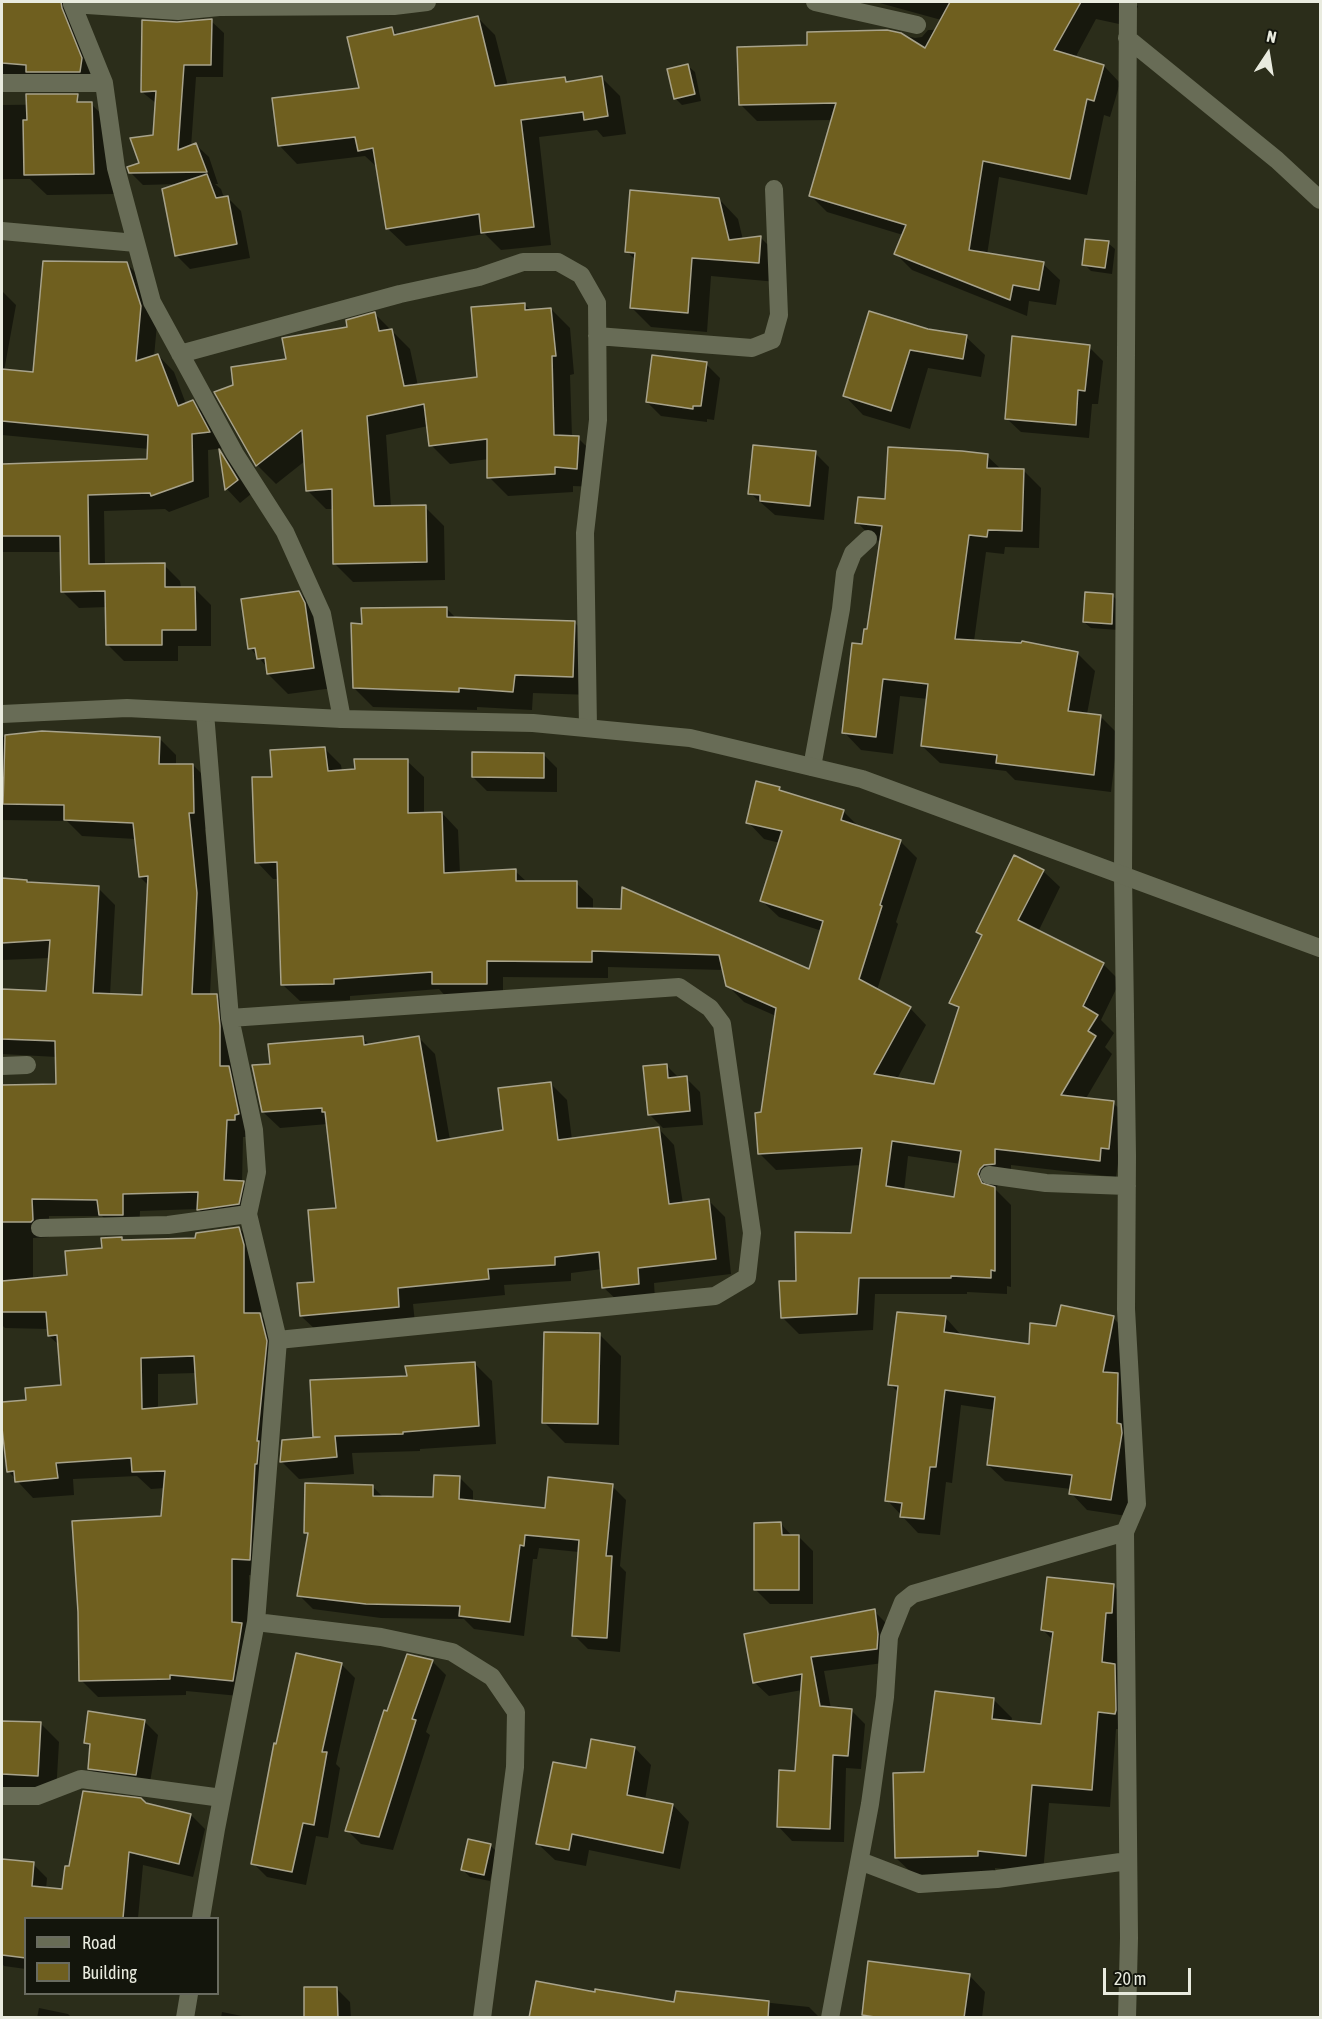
<!DOCTYPE html>
<style>
body{margin:0}
#map{position:relative;width:1322px;height:2019px;overflow:hidden;background:#2b2d1a;font-family:"Asap Condensed",sans-serif}
canvas{display:block}
.frame{position:absolute;inset:0;border:3px solid #e9ebdf;pointer-events:none}
.legend{position:absolute;left:24px;top:1917px;width:195px;height:78px;box-sizing:border-box;background:#13150c;border:2px solid #696b60;margin:0;padding:8px 10px;list-style:none;font-size:18px;color:#e9ebdf}
.legend li{display:flex;align-items:center;gap:12px;height:30px}
.legend b{width:30px;border:2px solid #696b60}
.north{position:absolute;left:1238px;top:24px;width:60px;height:60px;-webkit-text-stroke:4px #13150c;paint-order:stroke;rotate:12deg;font-size:16px;font-weight:700;line-height:24px;text-align:center;color:#e9ebdf}
.north::after{content:'';display:block;margin:auto;width:21px;height:27px;background:#e9ebdf;clip-path:polygon(50% 0,100% 100%,50% 72%,0 100%)}
.scale{position:absolute;left:1103px;top:1968px;width:88px;height:27px;box-sizing:border-box;border:3px solid #e9ebdf;border-top:0;padding-left:8px;font-size:18px;line-height:21px;white-space:nowrap;color:#e9ebdf;-webkit-text-stroke:4px #13150c;paint-order:stroke}
</style>
<div id="map">
<canvas width="1322" height="2019"></canvas>
<div class="frame"></div>
<ul class="legend">
<li><b style="height:8px;background:#686c56"></b>Road</li>
<li><b style="height:16px;background:#6f5f1f"></b>Building</li>
</ul>
<div class="north">N</div>
<div class="scale">20 m</div>
</div>
<script>
const c = document.querySelector('canvas').getContext('2d');
c.lineJoin = 'round';
function fillPath(path, color) { c.fillStyle = color; c.fill(path, 'evenodd'); }
function strokePath(path, color, width, dash) { c.strokeStyle = color; c.lineWidth = width; c.lineCap = dash ? 'butt' : 'round'; c.setLineDash(dash || []); c.stroke(path); }
const shadow = new Path2D(`
 M2,2h76l1,12 18,61 -95,2z
 M876,2h257l5,4 -5,13v8l-37,-8 -21,39 29,8 16,17 -10,34 -6,-2 -17,80 -88,-18 -12,78 56,9 17,16 -4,25 -27,-4 -2,15 -115,-46 -17,-17 8,-18 -76,-23 -17,-17 23,-75 -76,1 -17,-17 69,-57 78,-16 28,7 7,-1 6,-7 46,-1z
 M477,17l18,18 13,51 57,-7 4,4 33,-5 18,18 6,38 -23,3 -6,-7 -58,7 12,108 -50,5 -16,-16 -79,12 -19,-18 -9,-60 -13,-12 -68,8 -18,-19 82,-56 30,-61 7,7z
 M211,21l13,12 -1,44h-27l-5,70 5,-2 13,12 9,27h-3l6,5 3,9 3,-1 14,14 9,47 -60,11 -14,-14 3,-71 -36,1 -13,-13 11,-8 14,-28 2,-32 -15,-12 35,-68z
 M688,66l7,6 6,29 -19,4 -7,-7z
 M91,104l22,21 1,69 -67,1 -17,-16h-28v-74z
 M719,199l19,20 5,21 18,-2 19,19 -3,25 -66,-6 -4,56 -56,-5 -19,-19 4,-48 -10,-9z
 M1108,243l7,6 -3,25 -21,-3 -7,-7z
 M127,264l16,16 14,44 -3,33 4,-2 16,17 12,32 7,-2 16,17 16,29 -17,2 1,47 -40,15 -4,-3 -61,2 1,55 59,-1 16,16 1,7h13l17,17v41h-33v15h-54l-16,-16 -1,-38 -28,1 -17,-17v-39h-60v-87l147,-5v-11l-147,-14v-144l14,14 -12,66 30,3z
 M524,304l7,7 20,-2 19,19 4,46 -4,1 2,62 6,1 19,19 -1,30 -23,-1v6l-65,4 -19,-19v-18l-39,5 -19,-19 -3,-19 -42,9 5,72h34l19,19 1,54 -92,2 -19,-19 -1,-54h-7l-19,-19 -2,-29 -29,23 -19,-19 30,-105 88,-46 35,35 8,37 61,-8z
 M928,331l38,6 19,18 -4,22 -53,-9 -18,61 -47,-14 -18,-19z
 M1089,347l14,14 -5,43h-6l-3,34 -68,-6 -15,-14z
 M706,364l14,14 -6,42 -7,-1v3l-46,-6 -14,-14z
 M222,453l11,12 18,29 -11,9 -13,-14z
 M815,453l14,14 -5,53 -49,-5 -25,-22z
 M987,456l15,14 22,1 17,17 -2,60 -34,-1 -1,7 -18,-2 -12,89 103,12 18,18 -8,43 13,2 18,18 -7,58 -96,-12 -9,-9 -66,-8 -18,-17 6,-47 -28,-3 -7,58 -32,-4 -17,-18 19,-86 5,-15 13,-90 -7,-1 -17,-18 29,-21z
 M299,592l20,20 14,76 -45,6 -20,-20 -1,-7 -17,-19z
 M1112,595l7,7 -1,28 -27,-2 -7,-6z
 M446,608l10,10 118,4 19,19 -1,54 -59,-2 -1,17 -55,-3v3l-104,-3 -19,-19 9,-63z
 M42,733l117,5 17,17v10h17l17,17v47h-5l9,82 -4,84h6l17,17 19,125h-9l-1,46 18,17 -45,26 -17,-17 -58,2 -1,20 -22,1 -15,-16h-53v21l-16,1v42l36,-3 35,-27 18,-11 2,2 73,-2 42,-11 17,17 4,18 1,53 16,16 -11,245 -17,-2 1,122 -64,-6v4l-88,2 -17,-17 81,-163 3,-29 -14,1 -14,-13 -64,3 1,16 -41,3 -25,-27 -3,-36 -3,-4v-28l25,-2 35,-14 -3,-42 -10,-9v-7l-44,-1 -3,-3v-238l56,-1 -1,-29 -55,-3v-63l46,2 2,-35 -48,2v-80l25,1 2,3 69,4 17,17 -5,90 34,1 5,-110 -9,-9 -4,-38 -54,-3 -15,-15 -65,-1v-83zM196,1373l3,33 -41,3v-35z
 M324,748l17,17 1,7 65,-11 17,16v37l18,-1 16,17 2,44 55,-3 12,11 49,1 17,16v11l217,61 12,-40 -43,-14 -17,-16 18,-58 -16,-4 -16,-17 31,-34 5,5 59,18 17,17 40,13 17,17 -21,64 2,2 -21,66 33,18 16,17 -29,54 38,6 25,-74 -9,-9 32,-66 -5,-5 65,-60 17,16 -22,45 66,33 16,16 -19,39 13,13 -9,14 7,7 -27,46 28,3 17,16 -5,46 -7,-1 -2,13 -105,-12v16h-10l-6,8 16,16v82l-4,-1v8l-40,-2v2h-92l-2,36 -74,4 -17,-17 15,-35 55,-48 9,-69 -85,5 -17,-17 3,-39 14,-98 -32,-14 -17,-17 -3,-15 -116,-3v11l-105,-1v23l-53,1 -11,-12 -89,7v4l-50,1 -17,-16 -4,-106h-6l-16,-17 17,-84zM908,1156l53,8 -6,34 -51,-7z
 M543,754l14,14v24l-70,-1 -14,-14z
 M362,1038l8,7 49,-7 16,16 15,86 54,-8 46,-49 17,17 5,40 86,-12 16,17 9,59 25,-4 17,17 6,57 -77,9 1,17 -35,3 -17,-16 -1,-18 -31,4v8l-67,4 1,10 -92,9 2,19 -97,9 -17,-16 15,-33 22,-74 -10,-85 -48,4 -17,-16 8,-46z
 M666,1065l14,14 6,-1 14,14 3,33 -40,3 -14,-14z
 M945,1317l17,19 68,10 28,-19 55,-9 17,16 3,104 -6,78 -40,-6 -16,-17v-4l-66,-8 -17,-16 7,-55 -34,-5 -9,78 -6,-1 -6,53 -22,-2 -31,-33 12,-107 -9,-9z
 M600,1335l21,21 -2,89 -54,-2 -21,-21z
 M474,1363l18,18 4,63 -76,5v2l-68,2 2,21 -55,5 -18,-18 35,-22 -2,-2 95,-60z
 M459,1477l14,14v11l74,8 65,-24 14,14 -6,66 6,6 -6,80 -32,-3 -14,-14 5,-83 -40,-4 -2,11h-4l-9,77 -50,-7 -10,-10 -83,-1 -68,-9 -14,-14 10,-59 -4,-4 67,-46 11,11 51,2z
 M781,1524l12,13h6l14,14v53h-43l-14,-14z
 M1114,1586l17,18 1,127 -16,-2 -6,78 -61,-4 -6,70 -48,-5v5l-81,2 -18,-17 30,-84 68,-74 18,18 -1,5 32,2 10,-85 -10,-10z
 M874,1611l14,14 2,37 -66,9 7,38 20,1 14,14 -4,45 -15,-1 -2,74 -52,-1 -14,-15 18,-54 6,-82 -33,6 -15,-14z
 M432,1661l14,14 -20,57 4,3 -37,115 -32,-6 -14,-14 41,-117z
 M341,1664l14,14 -19,86 4,4 -12,70 -12,-2 -10,49 -39,-8 -14,-14z
 M144,1721l14,14 -9,53 -46,-6 -14,-14 2,-20 -6,-6z
 M2,1722l39,2 18,18 -3,52 -54,-4z
 M635,1748l16,17 -6,35 28,5 16,17 -9,47 -91,-19 -3,16 -31,-6 -17,-16 49,-75z
 M146,1804l45,11 14,14 -12,48 -50,-12 -5,53h-112v51l-22,-3 -2,-3v-90l1,-13 30,4 14,14 -1,11 17,1 7,-22z
 M490,1845l7,7 -7,29 -20,-4 -7,-7z
 M869,1963l100,12 16,17 -3,26h-119z
 M336,1988l14,14 1,16h-45z
 M677,1993l132,14 11,11h-289l65,-24 80,9z
 M39,2008l29,6 4,4h-35z
 M222,2012l30,6h-31z`);
const building = new Path2D(`
 M2,2h59l1,6 20,50 -2,14h-54v-7l-24,-2z
 M950,2h131l-27,48 50,15 -10,36 -7,-2 -17,80 -87,-18 -14,89 75,12 -5,28 -26,-5 -3,15 -116,-46 12,-29 -97,-29 27,-93 -97,2 -2,-58 70,-2v-13l80,-2 14,3 24,15z
 M478,16l17,70 70,-9 1,5 36,-6 6,40 -24,4 -1,-8 -62,8 13,107 -53,6 -2,-19 -93,15 -13,-81 -15,3 -3,-14 -77,9 -6,-48 87,-10 -12,-51 45,-10 2,8z
 M212,19l-1,46h-27l-6,85 18,-7 11,29 -78,1 -2,-6 12,-4 -9,-25 23,-3 3,-44 -15,1 1,-72 35,2z
 M688,64l7,30 -21,5 -7,-30z
 M26,94h52l-1,8h15l2,72 -70,1 -1,-55h4z
 M207,174l9,24 12,-2 9,48 -62,12 -13,-67z
 M630,190l89,8 10,42 32,-4 -2,27 -67,-5 -4,55 -58,-5 5,-55 -10,-1z
 M1085,239l24,2 -4,27 -23,-3z
 M43,261l84,1 14,44 -5,55 22,-7 20,52 15,-6 17,32 -18,2 1,47 -42,15 -1,-3 -62,2 1,69 76,-1v24h30l1,43h-34v15h-56l-1,-54 -44,1 -1,-56h-58v-72l145,-5 1,-24 -146,-14v-52l31,3z
 M525,303v7l26,-2 5,48h-4l2,79 25,1 -2,33 -22,-2v7l-68,4v-39l-58,7 -5,-42 -57,12 7,90 52,-1 1,57 -94,2 -1,-75 -26,2 -4,-61 -46,36 -42,-74 19,-7 -2,-18 55,-8 -4,-21 65,-11 -1,-7 29,-8 4,19 13,-2 12,57 73,-9 -6,-70z
 M869,311l59,18 39,6 -4,24 -53,-9 -19,61 -48,-15z
 M1012,336l78,9 -5,46 -7,-1 -2,35 -71,-6z
 M652,355l55,7 -6,44h-8v3l-47,-7z
 M753,445l63,6 -6,55 -50,-5v-6l-12,-1z
 M888,447l74,4 26,3 -1,14 37,1 -2,62 -34,-1 -1,7 -18,-2 -14,104 66,4 1,-2 56,11 -10,59 33,4 -7,60 -98,-12 1,-8 -76,-9 7,-62 -45,-5 -7,58 -34,-4 10,-90 10,1 2,-15h3l15,-103 -27,-3 3,-26 27,2z
 M219,449l19,31 -13,10z
 M299,591l6,12 9,65 -47,6 -2,-16 -8,1 -2,-11 -7,1 -7,-50z
 M1085,592l28,2 -1,30 -29,-2z
 M447,607v10l128,4 -2,56 -58,-2 -2,17 -54,-4v4l-106,-4 -2,-65 11,1 -1,-16z
 M42,731l118,6 -1,27h34l1,49h-5l8,80 -5,101h25l3,32v40h9l10,48 -4,1v5h-8l-3,60 20,1 -5,23 -42,6 1,-18 -75,2v21h-24l-2,-15 -65,-1 1,21 -2,2h-29v-137l54,-1 -1,-43 -53,-2v-50l44,2 4,-51 -48,3v-65l25,2v2l72,4 -6,107 49,2 6,-119 -9,1 -6,-54 -69,-3v-15l-61,-1 2,-69z
 M325,747l3,24 27,-2 -1,-10h54v54l34,-1 2,61 72,-4v12h61v27l44,1 1,-22 187,82 14,-48 -63,-20 22,-70 -36,-8 10,-42 24,6 -1,3 65,20 -3,10 60,20 -21,65 2,1 -23,73 52,28 -37,67 60,10 25,-77 -10,-4 33,-68 -6,-3 38,-77 30,15 -26,50 86,43 -21,43 15,9 -10,16 8,5 -35,59 53,6 -5,48 -8,-1 -1,13 -105,-12v15l-11,1 -4,4 -2,5 4,9 13,4v84l-4,-1v8l-40,-2v2h-92l-2,36 -76,4 -2,-37h17l-1,-49 56,1 11,-85 -104,6 -3,-41 6,-1 15,-104 -50,-22 -7,-31 -127,-4v11l-105,-1v23h-55v-12l-98,7v5l-53,1 -4,-123 -22,1 -3,-86h20l-2,-27zM892,1141l69,10 -7,46 -68,-11z
 M472,752l72,1v25l-72,-1z
 M363,1036l1,9 55,-9 18,105 66,-11 -5,-42 53,-6 7,58 101,-13 10,77 40,-5 7,60 -78,9 1,16 -37,4 -3,-36 -44,5v8l-67,4 1,10 -91,9 1,19 -99,9 -3,-33 17,-1 -6,-72 28,-2 -11,-96h-3v-4l-60,4 -10,-47 18,-1 -2,-20z
 M667,1064l1,14 19,-2 3,35 -42,4 -5,-49z
 M239,1227l5,18v68h16l7,28 -10,100h2l-2,23h-2l-5,96 -18,-1v63l10,1 -9,58 -63,-6v4l-91,2 -1,-69 -6,-91 89,-5 4,-45 -33,1 -1,-14 -75,5 2,15 -43,4 -1,-11 -7,1 -5,-44v-26l24,-2 -1,-12 36,-3 -4,-50 -9,1 -2,-24h-44v-31l65,-6 -2,-24 37,-3 -1,-10 21,-1v3l73,-2 1,-5zM194,1356l3,48 -55,5 -1,-51z
 M1061,1305l53,11 -11,56 15,1 -1,50 4,1 1,9 -11,67 -42,-6 3,-19 -85,-10 8,-68 -50,-7 -9,77h-6l-6,52 -24,-2 2,-14 -17,-2 13,-115 -10,-1 9,-73 49,4 -2,16 85,12 1,-21 26,3z
 M544,1332l56,1 -2,91 -56,-1z
 M475,1362l4,64 -76,6v2l-68,2 2,21 -57,5 2,-22 38,-3h-7l-3,-57 97,-4 -2,-10z
 M434,1475l26,1 -1,23 86,9 3,-31 65,7 -7,72h6l-5,82 -35,-2 7,-96 -54,-5 -1,11 -4,-1 -10,77 -51,-6 1,-10 -94,-2 -69,-8 11,-63h-4l1,-50 68,2v11l60,1z
 M781,1522l1,13h17v55h-45v-67z
 M1047,1577l67,7 -2,29h-6l-4,49 13,2 1,46 -1,4 -17,-2 -6,78 -60,-5 -6,71 -48,-5v5l-83,2 -2,-85 31,-1 11,-81 59,7 -2,21 49,5 12,-92 -12,-2z
 M875,1609l3,25 -1,15 -66,8 9,49 32,3 -4,47 -15,-1 -3,74 -53,-2 2,-57 16,1 7,-97 -49,9 -9,-49z
 M296,1653l46,10 -20,89h5l-13,73 -11,-2 -11,49 -41,-8 23,-121 2,1z
 M407,1654l26,6 -21,59 4,1 -37,117 -34,-6 39,-121 3,1z
 M88,1711l57,9 -9,55 -48,-6 2,-25 -6,-1z
 M2,1721l39,1 -3,54 -36,-2z
 M591,1739l44,8 -8,48 46,9 -10,49 -91,-19 -3,16 -33,-6 17,-82 33,6z
 M83,1791l58,7 5,5 45,11 -12,50 -50,-12 -6,66h-97v40l-24,-3v-96l32,3 -2,24 30,3 3,-23h4z
 M468,1839l23,5 -7,31 -23,-5z
 M868,1961l102,13 -6,44h-83l-19,-3z
 M536,1981l59,11v-3l79,13 2,-11 93,10 -1,17h-239z
 M304,1987h33l1,31h-34z`);
const street = new Path2D(`
 M74,2l-2,2 32,79 12,85 36,134 83,152 50,78 37,82 20,105
 M815,2l102,23
 M72,4l106,7 41,-4 175,-1 33,-4
 M1127,38l150,122 43,40
 M2,83h102
 M2,231l134,12
 M597,336l155,12 20,-8 7,-25 -5,-126
 M180,354l220,-60 79,-17 44,-15h35l23,13 16,28 1,117 -13,113 3,195
 M205,713l25,305 24,112 3,42 -9,42 30,126 -22,282
 M812,767l29,-158 4,-36 8,-20 15,-14
 M230,1018l449,-31 31,21 12,16 30,209 -5,44 -32,19 -437,44
 M2,1066l25,-1
 M989,1175l57,8 81,3
 M40,1228l128,-3 80,-11
 M2,1796h35l44,-17 141,19
 M860,1861l60,23 77,-5 131,-18
 M201,1918l15,-89 40,-207 125,15 71,15 40,25 24,35 -1,55 -33,251
 M185,2018l4,-24
 M830,2018l40,-214 15,-107 4,-60 14,-35 10,-8 212,-62
 M1127,2018l2,-80 -4,-406 12,-28 -11,-195 1,-153 -4,-282 5,-872`);
const secondary = new Path2D(`
 M2,714l125,-6 215,11 191,4 157,15 172,41 458,169`);
fillPath(shadow, '#0007');
fillPath(building, '#6f5f1f');
strokePath(building, '#a8a38b', 1.5);
strokePath(street, '#686c56', 18);
strokePath(secondary, '#686c56', 18);
</script>
